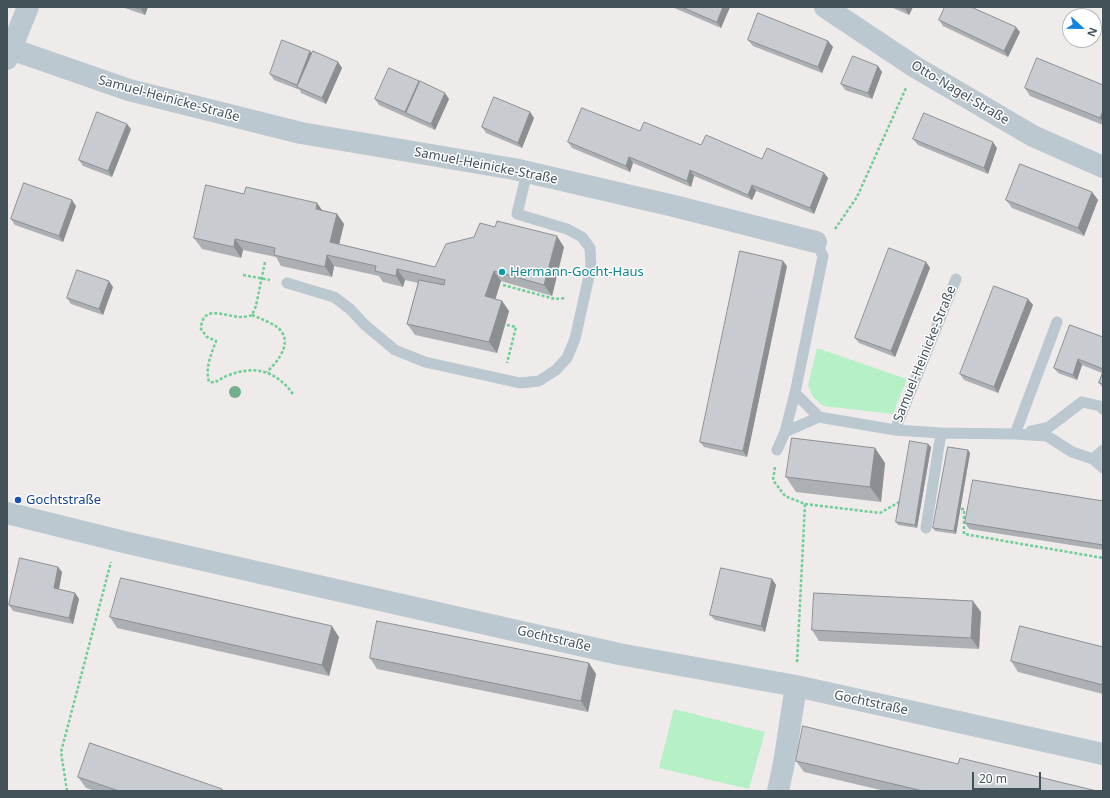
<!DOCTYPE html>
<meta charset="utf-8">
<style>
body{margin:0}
#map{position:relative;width:1110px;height:798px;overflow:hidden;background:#efebeb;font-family:"Noto Sans",sans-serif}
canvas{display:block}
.frame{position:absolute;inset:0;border:8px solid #435159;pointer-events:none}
.north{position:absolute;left:1062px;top:8px;width:40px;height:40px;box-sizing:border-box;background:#fff;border:1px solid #b4b9bd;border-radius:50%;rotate:112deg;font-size:11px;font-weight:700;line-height:16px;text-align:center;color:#435159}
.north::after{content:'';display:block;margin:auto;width:14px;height:18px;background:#1184e3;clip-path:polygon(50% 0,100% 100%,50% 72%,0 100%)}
.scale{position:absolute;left:972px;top:772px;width:69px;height:18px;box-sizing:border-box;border:2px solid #435159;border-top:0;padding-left:5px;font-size:12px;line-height:14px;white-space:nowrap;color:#435159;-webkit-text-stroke:3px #fff;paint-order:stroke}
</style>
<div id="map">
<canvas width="1110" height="798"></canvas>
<div class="frame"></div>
<div class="north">N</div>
<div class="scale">20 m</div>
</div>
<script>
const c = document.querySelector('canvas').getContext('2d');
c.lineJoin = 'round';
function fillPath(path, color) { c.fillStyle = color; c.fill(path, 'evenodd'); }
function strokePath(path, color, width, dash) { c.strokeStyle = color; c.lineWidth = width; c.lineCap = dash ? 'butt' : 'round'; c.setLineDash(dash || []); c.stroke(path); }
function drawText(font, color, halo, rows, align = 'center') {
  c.font = font + ' "Noto Sans",sans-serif'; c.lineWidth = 3; c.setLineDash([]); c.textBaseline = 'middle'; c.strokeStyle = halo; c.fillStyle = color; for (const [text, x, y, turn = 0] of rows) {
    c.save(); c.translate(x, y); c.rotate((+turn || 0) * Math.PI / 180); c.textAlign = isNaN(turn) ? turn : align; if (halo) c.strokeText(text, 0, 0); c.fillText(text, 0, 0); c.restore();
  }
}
const green = new Path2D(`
 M817,348l90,31 -14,35 -70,-8 -10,-9 -5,-12z
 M674,709l91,23 -16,57 -90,-21z`);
const path = new Path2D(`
 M835,229l22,-32 49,-109
 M265,262l-9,44 -4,9c-3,1 -7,2 -10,2 -17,0 -40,-14 -41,12l6,8 9,4c-5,14 -11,27 -7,41 10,1 11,-4 20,-7 27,-10 47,-4 64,19
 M243,275l27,5
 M503,285l52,14 11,-1
 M252,315c9,4 18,7 25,12 18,14 1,34 -10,45
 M507,325l9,2 -9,36
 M775,467l-2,13 12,16 20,8 -8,159
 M805,504l75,9 21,-12
 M961,509h3v25l139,24
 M67,791l-6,-39 50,-190`);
const lane = new Path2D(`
 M287,283l47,14 16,12 15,16 30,25 30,12 95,21 19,-2 17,-11 11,-12 8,-19 16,-72 -1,-19 -8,-11 -15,-8 -50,-15 10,-42
 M795,393l24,24 76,13 46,3 74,1 32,2 25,16 21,7 10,-9
 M895,430l61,-151
 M1031,431l18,-4 33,-25 18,4 3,3
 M785,432l34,-15
 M1015,434l42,-112
 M777,450l8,-18 10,-39 28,-137 -7,-14
 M1093,459l10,9
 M926,528l15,-95`);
const street = new Path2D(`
 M825,7l90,60 118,69 70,31
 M11,49l118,41 172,43 213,36 160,37 142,36
 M7,59l21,-52
 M7,513l121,30 491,111 177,32 307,68
 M778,791l6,-28 12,-77`);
const trees = [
 [235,392]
];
const wall = new Path2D(`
 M122,7h26l-3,8z
 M672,7h58l-9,21z
 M891,7h22l-4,8z
 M939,20l81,12 -12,25 -65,-31z
 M748,40l80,1 5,6 -11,26 -69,-27z
 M310,51l2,2 26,9 4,6 -16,36 -25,-11 -1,-3 -26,-10 -4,-6z
 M878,66l4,6 -10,27 -27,-9 -4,-6z
 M419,81l1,1 29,17 -14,31 -56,-25 -4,-6z
 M1103,85v40l-73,-29 -5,-8z
 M530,112l4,6 -12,30 -36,-15 -4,-6z
 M131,129l-19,48 -29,-11 -4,-6z
 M640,131l184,42 4,5 -14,36 -58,-23 -4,9 -58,-24 -3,11 -58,-24 -3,9 -58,-24 -4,-6z
 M913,139l84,9 -9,26 -70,-29z
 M1092,192l6,8 -14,36 -72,-28 -6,-8z
 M244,194l93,20 7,10 -5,20 96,23 129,-20 -12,49 -51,-15 -6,18 7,2 7,10 -12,42 -82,-18 -8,-11 11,-41 -13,-3 -2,7 -20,-5 -4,-6 -45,-10 -2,11 -51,-11 -5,-9 -33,-7 -2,8 -39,-9 -8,-11z
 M76,206l-13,36 -48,-17 -4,-6z
 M926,262l4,6 -35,89 -36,-14 -4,-5z
 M787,266l-40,191 -43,-10 -4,-5z
 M113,287l-10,28 -32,-11 -4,-6z
 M1028,299l5,6 -35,88 -34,-13 -4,-6z
 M1103,337v51l-4,-5 3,-10 -20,-8 -5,15 -19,-7 -4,-5z
 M928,444l3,3 -14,81 -19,-3 -2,-3z
 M875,448l10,15 -4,39 -85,-10 -10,-15z
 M968,450l2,3 -14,81 -21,-3 -2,-3z
 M1103,501v49l-134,-21 -4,-6z
 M58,567l4,5 -3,17 16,4 4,6 -6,25 -60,-13 -4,-6z
 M772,579l4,6 -11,47 -50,-12 -5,-5z
 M981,612l-2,37 -160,-8 -7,-11z
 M110,617l229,20 -10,39 -212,-48z
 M1103,647v47l-85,-22 -7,-11z
 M370,658l219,5 7,11 -8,38 -211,-43z
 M796,761l162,3 139,27h-212l-81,-19z
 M78,777l144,12 2,2h-129l-9,-3z`);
const shadedWall = new Path2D(`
 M142,7h6l-3,8 -4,-6z
 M723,7h7l-9,21 -4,-6z
 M906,7h7l-4,8 -4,-6z
 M1016,27l4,5 -12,25 -4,-6z
 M828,41l5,6 -11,26 -4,-6z
 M310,51l4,6 -15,31 -2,-3z
 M338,62l4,6 -16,36 -4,-6z
 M878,66l4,6 -10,27 -4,-6z
 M419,81l4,6 -17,26 -1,-1z
 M445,93l4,6 -14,31 -4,-6z
 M1103,111v11l-3,-4z
 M530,112l4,6 -12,30 -4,-5z
 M127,124l4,5 -19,48 -4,-6z
 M993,142l4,6 -9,26 -4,-6z
 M629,157l4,6 -3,9 -4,-6z
 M690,170l4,6 -3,11 -4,-6z
 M824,173l4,5 -14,36 -4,-6z
 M752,185l4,6 -4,9 -4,-5z
 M1092,192l6,8 -14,36 -6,-8z
 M72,200l4,6 -13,36 -4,-6z
 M317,203l8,11 -9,-5z
 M337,214l7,10 -7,29 -7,-11z
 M557,236l7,11 -12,49 -8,-11z
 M235,239l8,11 -2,8 -7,-11z
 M327,255l7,11 -2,11 -7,-10z
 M783,261l4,5 -40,191 -4,-6z
 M926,262l4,6 -35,89 -4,-6z
 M397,269l8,11 -2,7 -7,-11z
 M494,271l7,10 -8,26 -8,-11z
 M109,281l4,6 -10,28 -4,-6z
 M1028,299l5,6 -35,88 -4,-6z
 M502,301l7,10 -12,42 -8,-11z
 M1078,359l4,6 -5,15 -4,-5z
 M928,444l3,3 -14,81 -2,-3z
 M875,448l10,15 -4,39 -11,-15z
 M968,450l2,3 -14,81 -2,-3z
 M58,567l4,5 -4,22 -4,-6z
 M772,579l4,6 -11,47 -4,-6z
 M75,593l4,6 -6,25 -4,-6z
 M973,601l8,11 -2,37 -8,-11z
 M332,626l7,11 -10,39 -7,-11z
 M589,663l7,11 -8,38 -7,-11z`);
const building = new Path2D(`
 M134,7h8l-1,2z
 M682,7h41l-6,15z
 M900,7h6l-1,2z
 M945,7h26l45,20 -12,24 -65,-31z
 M758,13l70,28 -10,26 -70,-27z
 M282,40l28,11 -13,34 -27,-11z
 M313,51l25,11 -16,36 -25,-11z
 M853,56l25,10 -10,27 -27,-9z
 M1037,58l66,27v26l-3,7 -75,-30z
 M389,68l30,13 -14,31 -30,-13z
 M420,81l25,12 -14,31 -25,-11z
 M494,97l36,15 -12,31 -36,-16z
 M582,108l58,23 4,-9 57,23 5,-10 56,24 5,-11 57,25 -14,35 -58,-23 -4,10 -58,-25 -3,11 -58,-24 -3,9 -58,-24z
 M97,112l30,12 -19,47 -29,-11z
 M924,113l69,29 -9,26 -71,-29z
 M1020,164l72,28 -14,36 -72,-28z
 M24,183l48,17 -13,36 -48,-17z
 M206,185l38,9 2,-7 71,16 -1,6 21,5 -7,28 105,25 11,-23 28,-7 6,-14 15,4 2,-6 60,15 -13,49 -50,-14 -9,25 17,5 -13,41 -82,-18 12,-44 25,5 1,-5 -48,-11 -1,7 -21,-5 1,-5 -49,-11 -2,12 -51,-12 1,-7 -40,-9 -1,8 -40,-9z
 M889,248l37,14 -35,89 -36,-13z
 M740,251l43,10 -40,190 -43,-9z
 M77,270l32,11 -10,28 -32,-11z
 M994,286l34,13 -34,88 -34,-13z
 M1070,325l33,12v32l-25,-10 -5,16 -19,-7z
 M1103,372v12l-4,-1z
 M792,438l83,10 -5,39 -84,-10z
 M910,441l18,3 -13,81 -19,-3z
 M948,447l20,3 -14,81 -21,-3z
 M973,480l130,21v44l-138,-22z
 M20,558l38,9 -4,21 21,5 -6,25 -60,-13z
 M721,568l51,11 -11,47 -51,-11z
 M121,578l211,48 -10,39 -212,-48z
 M814,593l159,8 -2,37 -159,-8z
 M377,621l212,42 -8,38 -211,-43z
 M1020,626l83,21v38l-92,-24z
 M803,726l155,38 2,-6 137,33h-174l-127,-30z
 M90,743l132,46v2h-103l-41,-14z`);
const markers = [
 [502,272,4,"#0f9aa8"],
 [18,500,4,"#1a4fb4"]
];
const streetNames = [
 ["Otto-Nagel-Straße",960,93,31],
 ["Samuel-Heinicke-Straße",169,99,15],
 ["Samuel-Heinicke-Straße",486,166,11],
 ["Samuel-Heinicke-Straße",925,354,-68],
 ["Gochtstraße",554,639,13],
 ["Gochtstraße",871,703,12]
];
const cultureNames = [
 ["Hermann-Gocht-Haus",510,272]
];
const transitNames = [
 ["Gochtstraße",26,500]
];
fillPath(green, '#b6f0c6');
strokePath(path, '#6dcf93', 2.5, [3, 2]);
strokePath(lane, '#bbc8cf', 11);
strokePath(street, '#bbc8cf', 22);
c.fillStyle = '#75ae8a';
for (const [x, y] of trees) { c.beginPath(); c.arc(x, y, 6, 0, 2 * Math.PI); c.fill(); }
fillPath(wall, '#acafb4');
fillPath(shadedWall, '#8c8f92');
fillPath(building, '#c8ccd1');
strokePath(building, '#8c8f92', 1);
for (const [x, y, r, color] of markers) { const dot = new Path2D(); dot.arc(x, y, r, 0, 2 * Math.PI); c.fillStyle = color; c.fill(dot); strokePath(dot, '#fff', 1.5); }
drawText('13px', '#435159', '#fff', streetNames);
drawText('13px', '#0d838f', '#fff', cultureNames, 'left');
drawText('13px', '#164399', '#fff', transitNames, 'left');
</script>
